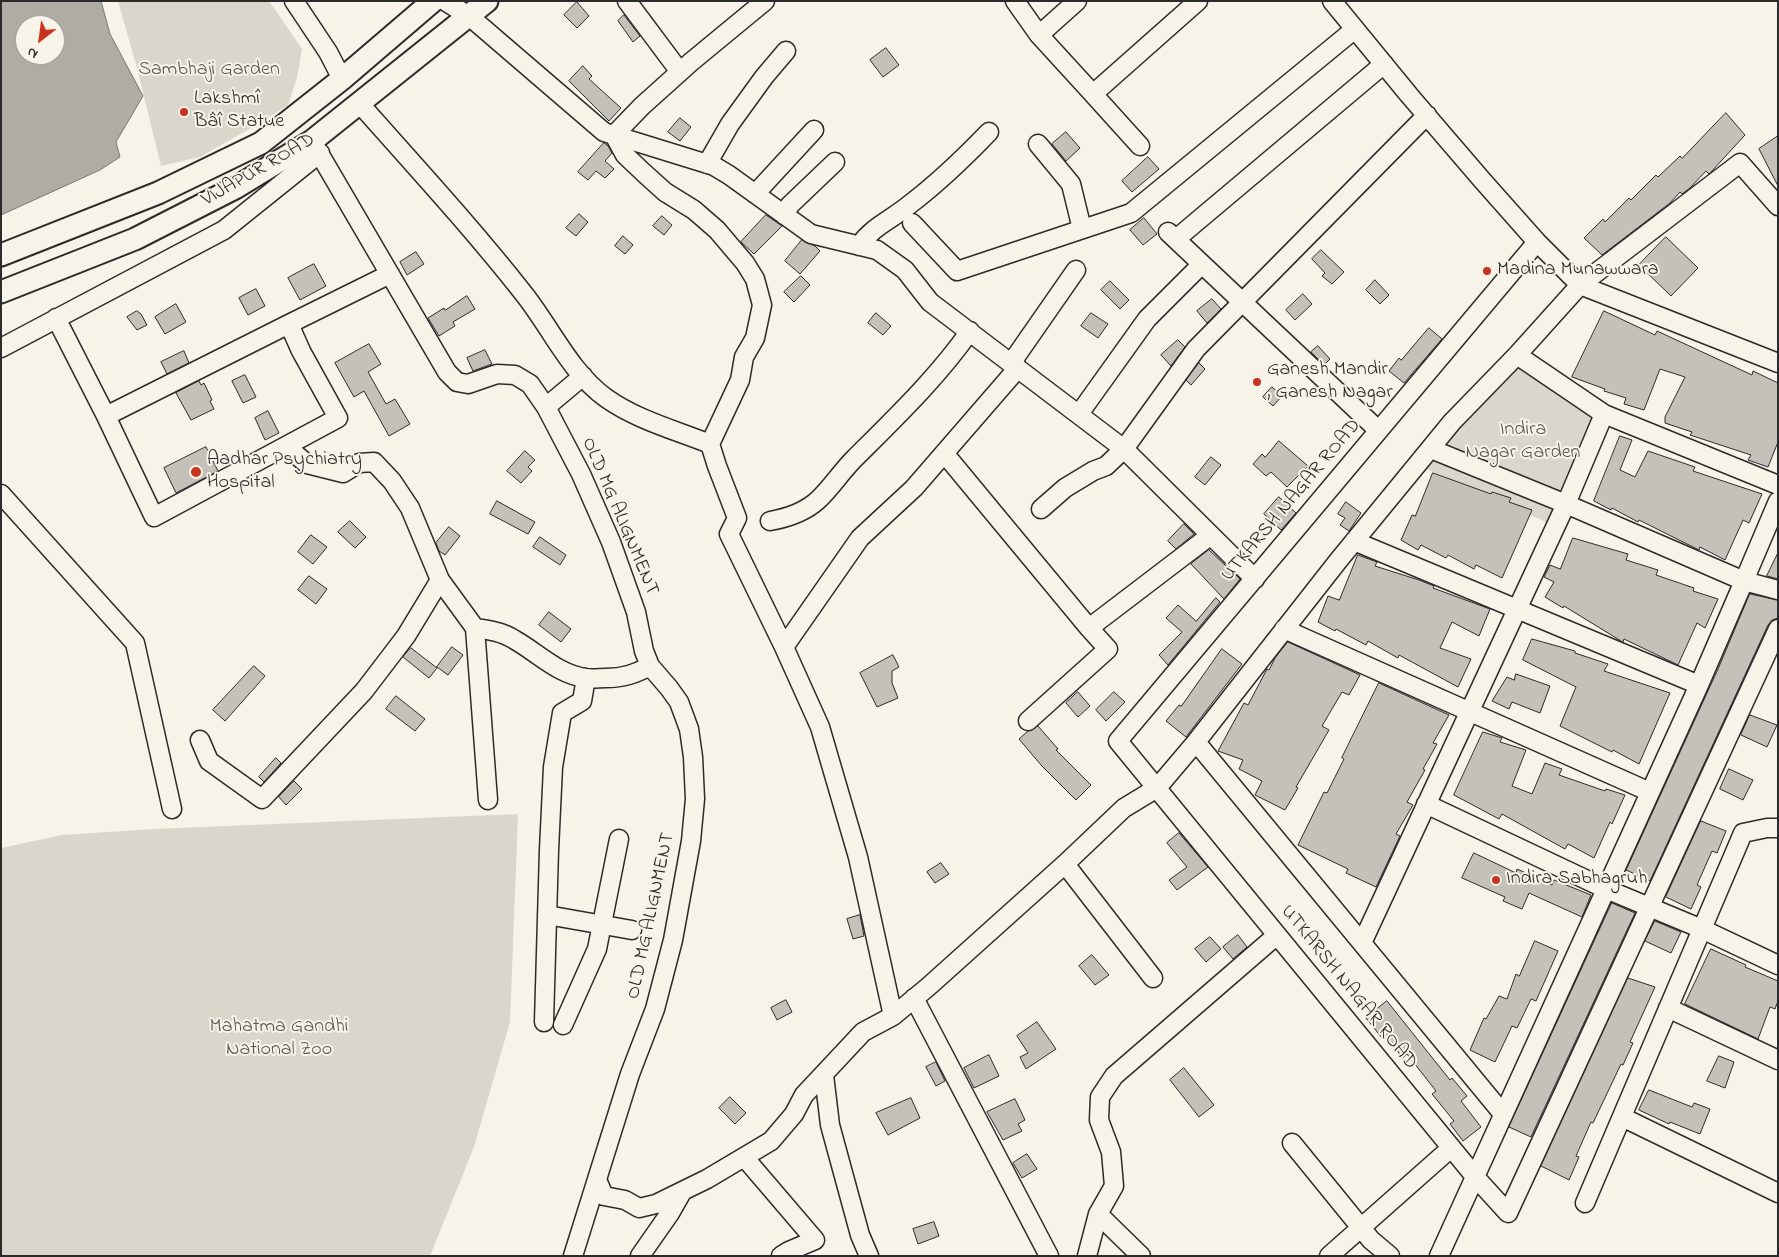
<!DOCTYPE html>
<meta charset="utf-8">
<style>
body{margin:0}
#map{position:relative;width:1779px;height:1257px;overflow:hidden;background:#f7f3e8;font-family:"Indie Flower",sans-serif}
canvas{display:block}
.frame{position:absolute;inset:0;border:2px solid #2b2b2b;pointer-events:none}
.north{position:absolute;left:15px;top:15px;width:50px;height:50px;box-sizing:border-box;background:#f7f3e8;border:1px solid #a5a39c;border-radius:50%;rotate:210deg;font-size:14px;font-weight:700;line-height:20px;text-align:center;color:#2b2b2b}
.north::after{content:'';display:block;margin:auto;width:18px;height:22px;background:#c8321e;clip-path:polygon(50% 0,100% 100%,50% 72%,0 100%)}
</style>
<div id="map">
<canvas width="1779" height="1257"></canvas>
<div class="frame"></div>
<div class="north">N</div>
</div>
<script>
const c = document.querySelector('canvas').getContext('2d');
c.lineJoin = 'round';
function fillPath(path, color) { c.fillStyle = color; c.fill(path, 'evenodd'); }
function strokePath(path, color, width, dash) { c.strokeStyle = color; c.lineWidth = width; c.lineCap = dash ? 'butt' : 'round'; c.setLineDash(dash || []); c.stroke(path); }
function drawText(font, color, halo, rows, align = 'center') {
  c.font = font + ' "Indie Flower",sans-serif'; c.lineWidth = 4; c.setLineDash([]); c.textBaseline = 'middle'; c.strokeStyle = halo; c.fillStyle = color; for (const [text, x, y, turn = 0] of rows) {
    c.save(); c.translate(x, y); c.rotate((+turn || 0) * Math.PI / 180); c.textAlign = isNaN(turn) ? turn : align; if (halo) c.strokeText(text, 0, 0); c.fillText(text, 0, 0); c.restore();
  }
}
const green = new Path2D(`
 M118,1h151l33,48 -5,29 -9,27 -30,19 -58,33 -39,9 -24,-98z
 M1517,355l87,59 -49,112 -138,-61z
 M518,814l-8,208 -36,125 -44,109h-429v-408l61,-13 92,-6z`);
const water = new Path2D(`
 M1,1h100l9,33 33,62 -27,46 4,15 -20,13 -99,45zM25,25h30v30h-30z`);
const building = new Path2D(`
 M577,2l12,14 -12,12 -13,-13z
 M624,15l16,21 -7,6 -15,-21z
 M886,48l13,17 -16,12 -13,-17z
 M583,66l9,10 -3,3 32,29 -12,13 -40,-40z
 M1726,113l19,22 -34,37 -2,2 -3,-3 -16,17 -8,6 -2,-2 -10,11 -68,52 -18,-17 19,-19 2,3 24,-24 2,2 25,-25 2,2 22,-21 2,2z
 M680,118l11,9 -11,14 -12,-9z
 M1066,132l14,16 -14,13 -14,-17z
 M1778,136v50l-19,-37z
 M604,143l4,3 4,7 -7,8 9,8 -9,9 -9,-7 -8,9 -10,-8z
 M1148,157l11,12 -27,23 -10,-11z
 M579,214l9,8 -12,14 -10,-8z
 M766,215l16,11 -28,28 -13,-12z
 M662,216l10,9 -8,10 -11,-9z
 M1144,218l13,16 -14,11 -13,-15z
 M623,236l10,9 -8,9 -10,-8z
 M1666,237l32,31 -27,28 -32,-31z
 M802,240l13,6 5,5 -20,23 -15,-13z
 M1321,250l23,22 -12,12 -10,-8 3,-3 -13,-14z
 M416,252l8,12 -17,11 -7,-13z
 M314,264l12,22 -26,14 -12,-22z
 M801,276l9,9 -16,17 -10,-10z
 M1375,280l14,15 -9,9 -14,-14z
 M1110,281l19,19 -9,9 -19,-19z
 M256,289l9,17 -17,9 -9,-17z
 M1303,294l9,10 -17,16 -9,-10z
 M467,296l8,13 -22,13 2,4 -16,10 -11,-18 16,-10 1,2z
 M1212,299l9,10 -14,14 -10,-12z
 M176,304l10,18 -21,12 -10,-17z
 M137,311l4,3 6,11 -10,5 -10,-13z
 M1604,311l51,24 2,-4 95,44 1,-4 25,12v59l-10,25 -20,-7 3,-5 -61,-20 2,-3 -27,-9v-6l20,-40 -25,-8 -16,41 -20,-6 2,-6 -22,-7 1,-2 -33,-12z
 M876,313l15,13 -8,9 -15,-12z
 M1091,313l17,11 -10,14 -17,-12z
 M1429,328l13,11 -38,44 -15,-12 10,-13 2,2z
 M1178,340l7,7 -14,19 -10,-11z
 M369,344l12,20 -13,8 18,32 9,-5 15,25 -21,12 -25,-45 -10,6 -19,-34z
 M1318,346l12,13 -6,6 -13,-13z
 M485,350l7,14 -19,7 -6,-13z
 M184,351l5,12 -22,11 -6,-12z
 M1199,363l6,6 -14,16 -5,-5z
 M245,375l11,22 -13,6 -11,-22z
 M199,381l2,4 3,-2 8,17 -2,1 4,8 -23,11 -15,-27z
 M1272,387l10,9 -9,10 -10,-9z
 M268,411l11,22 -14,7 -10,-22z
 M1620,436l12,4 -12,30 15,7 13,-26 47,16 -2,4 69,23 -13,29 -6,-3 -18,40 -25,-13 -1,3 -60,-30 -1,2 -26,-14 -1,2 -17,-9z
 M1279,441l29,25 -21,21 -16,-15 -5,4 -13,-12 9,-10 3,3z
 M206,447l12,24 -42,22 -12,-25z
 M525,451l10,9 -7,7 4,4 -11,12 -14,-12z
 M1211,457l10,8 -16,20 -10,-8z
 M1433,473l58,21 1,-2 19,6 -2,4 23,8 -30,68 -26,-13 -2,4 -26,-14 -2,3 -25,-13 -3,5 -17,-10 11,-25 3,1z
 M1279,497l17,16 -15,17 -17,-16z
 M497,501l38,21 -7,12 -38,-20z
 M1346,502l15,11 -12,18 -9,-6 5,-7 -7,-4z
 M350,521l16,16 -11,11 -17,-16z
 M1184,524l10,10 -18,15 -8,-8z
 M449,527l11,9 -15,19 -6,-4 -3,-8z
 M311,535l16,12 -14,17 -15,-12z
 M540,537l26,18 -6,10 -27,-18z
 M1573,538l55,16 -2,6 32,10 -2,5 38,13 -1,3 25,8 -13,29 -8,-5 -19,42 -54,-26 -1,3 -2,-1 -57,-35 -1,2 -18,-11 9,-15 -10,-5 6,-12 10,4z
 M1209,550l31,29 -16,20 -33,-35z
 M1778,553v26l-11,-3z
 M1358,555l19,7 -2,4 44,14 15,6 -1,2 57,21 -11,27 -27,-14 -12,26 31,11 -13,28 -59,-32 -1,3 -30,-17 -2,4 -30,-16 -1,2 -17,-9 10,-26 11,4z
 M309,576l18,13 -11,15 -18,-14z
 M1750,594l28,6v18l-6,2 -4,5 -118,256 -24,-11 92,-201z
 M1216,598l4,4 -52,63 -9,-10 23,-23 -16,-14 12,-13 18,16z
 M549,612l22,17 -10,13 -22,-17z
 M1532,639l43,12v2l33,11 -4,7 66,22 -31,71 -26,-14 -1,2 -52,-26 16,-39 -53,-27z
 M1288,642l72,33 -11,20 -7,-3 -20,34 7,4 -33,57 2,1 -13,22 -30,-15 7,-14 -23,-12 4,-9 -25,-9 26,-48 4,2 19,-36 2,1 6,-12z
 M452,647l11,8 -15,20 -11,-8z
 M411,648l26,20 -8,10 -26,-21z
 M1222,649l20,15 -56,73 -20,-16 13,-16 2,1z
 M893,655l6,12 -7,4v12l6,15 -21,9 -17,-34z
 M254,666l11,10 -40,45 -12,-11z
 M1516,674l34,12 -10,27 -28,-11 -3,7 -17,-8 15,-24 7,3z
 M1379,683l70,32 -16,28 4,1 -14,25 2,1 -18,32 6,3 -17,29 4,2 -24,51 -30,-14 2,-4 -50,-24 26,-53 3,1 17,-34 -2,-1z
 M1078,692l12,14 -12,11 -12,-14z
 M1114,692l11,10 -19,19 -10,-11z
 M396,696l29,23 -10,12 -29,-22z
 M1750,715l27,10 -10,22 -26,-12z
 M1038,726l20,23 -2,1 35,35 -15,15 -35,-35 -22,-26 9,-8z
 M1483,732l19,6 -2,4 26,8 -14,36 20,8 13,-31 17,6 -3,6 46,16 1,-2 19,6 -13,29 -2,-2 -16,36 -26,-14 -3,5 -63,-35 -3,5 -45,-24z
 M276,758l5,5 -17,19 -5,-5z
 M1729,769l24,11 -10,20 -23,-11z
 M294,781l8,8 -16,16 -7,-8z
 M1701,821l25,10 -9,22 -5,-2 -15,34 4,2 -10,22 -25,-12z
 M1179,833l29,34 -31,23 -8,-10 18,-13 -20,-24z
 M1474,853l42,20 1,-4 35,16 2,-5 37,15 -9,22 -53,-24 -7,16 -19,-8 2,-4 -43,-19z
 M941,863l8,11 -14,9 -8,-11z
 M1612,903l23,10 -104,224 -22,-10z
 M860,915l4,21 -11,3 -6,-20z
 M1655,921l26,11 -10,21 -26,-12z
 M1238,935l9,12 -14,12 -10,-12z
 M1210,937l11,12 -15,13 -11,-13z
 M1535,941l23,10 -22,50 -5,-2 -14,29 -5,-2 -17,36 -25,-12 14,-32 2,1 13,-23 8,3 9,-25 3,2z
 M1711,949l35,16 -1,2 33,14v20l-3,8 -5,-2 -12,32 -73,-35z
 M1092,955l17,20 -14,10 -16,-19z
 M1628,978l27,9 -25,55 3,1 -10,22 -2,-1 -28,59 -2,-1 -15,34 3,1 -10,23 -28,-14z
 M786,1000l6,12 -15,8 -6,-12z
 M1387,1001l63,79 2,-2 15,18 -6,5 20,26 -18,14 -13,-17 4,-3 -22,-27 4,-3 -29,-37 -4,4 -18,-22 -3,2 -16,-20z
 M1037,1022l19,27 -30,20 -6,-12 8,-4 -11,-17z
 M989,1055l10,21 -25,12 -10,-20z
 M1719,1056l15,6 -9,26 -18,-7z
 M936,1062l9,19 -9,5 -10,-19z
 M1184,1068l30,37 -15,12 -29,-37z
 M1649,1090l43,17 2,-4 16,6 -10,25 -30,-12 -1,2 -30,-14z
 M730,1097l16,16 -11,11 -16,-16z
 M911,1098l9,20 -32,17 -12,-22z
 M1015,1099l10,21 -7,4 4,7 -19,9 -16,-28z
 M1027,1154l10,15 -15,9 -9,-15z
 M934,1222l5,14 -21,8 -5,-15z`);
const minor = new Path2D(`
 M294,1l34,51 14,27
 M445,1l24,15 135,116 110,34 15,9 82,59 66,16 28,20 25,32 194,147 131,130
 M627,1l53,71
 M1015,1l24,34
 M1077,1l-38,34 54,59
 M1332,1l77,94 73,85 55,62 43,43 198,78
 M360,104c55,62 112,124 164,190 27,34 46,78 82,104 31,22 69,32 104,46
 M312,141l135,231 10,10 11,2 29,-10 18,1 15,9 16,23 35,67 30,68 25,70 8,39 6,15 19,22 10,14 10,27 4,28 2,42 -4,42 -18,99 -18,69 -25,65 -57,182
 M1038,144l33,40 11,45
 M1140,146l-47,-52 105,-93
 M707,164l23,-40 34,-47 22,-26
 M755,194l59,-64
 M784,215l6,-10 45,-43
 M912,223l45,48 174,-58 224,-184
 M1168,232l210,198
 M1176,239l208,-175
 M1537,242l-419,499 359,438 31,34 270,-584
 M859,246c14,-20 32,-26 50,-41 29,-22 55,-47 80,-73
 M56,318l50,98 48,101 184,-99 -37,-67 -12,-27 101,-50
 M1,348l223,-118 96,-77
 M1517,355l87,59
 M1012,362l64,-92
 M546,407l37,-31
 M1079,414l68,-95 55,-55
 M106,416l183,-92
 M286,446l21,18 36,9 16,-10 15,-1 18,19 18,27 30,72 35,48 13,172
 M1431,449l135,55 178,77 -45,104 -260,571
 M944,453l145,175
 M1,494l134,149 37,166
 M1778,501l-34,80 34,9
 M1041,509l24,-21 28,-17 13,-5 18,-17 72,-100 231,-234
 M770,521c17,-3 35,-9 48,-21 13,-12 23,-28 36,-41 40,-40 83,-81 116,-128
 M1354,541l345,144
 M475,628c14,2 28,4 40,12 23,13 44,35 71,38 6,1 13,0 20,0 17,0 29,-4 44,-12
 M1284,629l366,163
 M784,647l76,-109 54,-50 104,-120
 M1028,721l80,-72 -19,-21 122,-93
 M200,740l9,21 53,38 102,-108 42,-55 34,-56
 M1196,742l307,372
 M1426,804l180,85 96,40 76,36
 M1065,864l88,114
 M547,915l85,15
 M1362,943l204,-439 38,-90 174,71
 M914,998l135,258
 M1668,1008l110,52
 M893,1016l35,-29 137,-123 59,-56 33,-20 39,-46 142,-181 114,-139 65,-67 63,-70 160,-122 38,43
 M544,1022l5,-172 4,-83 9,-54 20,-12 4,-23
 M563,1025l34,-76 22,-110
 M824,1075l6,50 30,110 9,21
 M1622,1117l156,76
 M1292,1143l79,97 19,16
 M744,1157l71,83 -26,11 -8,5
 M598,1182l6,14 21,4 14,8 17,-4 51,-25 64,-38 23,-27 10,-19 59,-63 30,-16 -35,-159 -38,-130 -36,-80 -55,-113 8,-16 -20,-52 -7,-22 30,-64 4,-23 11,-19 7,-33 -7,-26 -10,-16 -28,-33 -23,-20 -29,-18 -21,-19 -19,-18 -11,-20 28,-29 49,-44 74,-61
 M1585,1203l158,-370 24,-5h11
 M1098,1214l43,42
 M640,1256l30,-43 12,-21
 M1087,1256l11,-42 16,-28 -3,-34 -12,-32 1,-23 14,-21 163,-141
 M1329,1256l122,-108`);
const major = new Path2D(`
 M1,255l157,-62 103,-50 81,-64 91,-78
 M1,292l134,-53 100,-51 77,-47 175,-140`);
const markers = [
 [184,112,5,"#c8321e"],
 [1487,271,5,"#c8321e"],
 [1257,382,5,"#c8321e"],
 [196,472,6,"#c8321e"],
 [1496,880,5,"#c8321e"]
];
const parkNames = [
 ["Sambhaji Garden",209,71],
 ["Indira",1523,431],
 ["Nagar Garden",1523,454],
 ["Mahatma Gandhi",279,1028],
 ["National Zoo",279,1051]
];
const poiNames = [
 ["Lakshmî",194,100],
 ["Bâî Statue",194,123],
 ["Madina Munawwara",1497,271],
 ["Ganesh Mandir",1267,371],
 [", Ganesh Nagar",1267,394],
 ["Aadhar Psychiatry",207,461],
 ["Hospital",207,484],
 ["Indira Sabhagruh",1506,880]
];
const streetNames = [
 ["VIJAPUR ROAD",259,171,-30],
 ["UTKARSH NAGAR ROAD",1292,501,-50],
 ["OLD MG ALIGNMENT",619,517,67],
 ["OLD MG ALIGNMENT",652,916,-78],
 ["UTKARSH NAGAR ROAD",1348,988,51]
];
fillPath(green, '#dad6cc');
fillPath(water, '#afaca4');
strokePath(water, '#7a7874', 1);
fillPath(building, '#c4c1b9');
strokePath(building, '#2b2b2b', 1);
strokePath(minor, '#2b2b2b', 21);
strokePath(major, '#2b2b2b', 25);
strokePath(minor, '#f7f3e8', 18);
strokePath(major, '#f7f3e8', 21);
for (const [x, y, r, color] of markers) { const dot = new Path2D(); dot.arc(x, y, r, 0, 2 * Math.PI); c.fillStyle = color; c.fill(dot); strokePath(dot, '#f7f3e8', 2); }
drawText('20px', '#575653', '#f7f3e8', parkNames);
drawText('20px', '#2b2b2b', '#f7f3e8', poiNames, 'left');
drawText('20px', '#2b2b2b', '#f7f3e8', streetNames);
</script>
